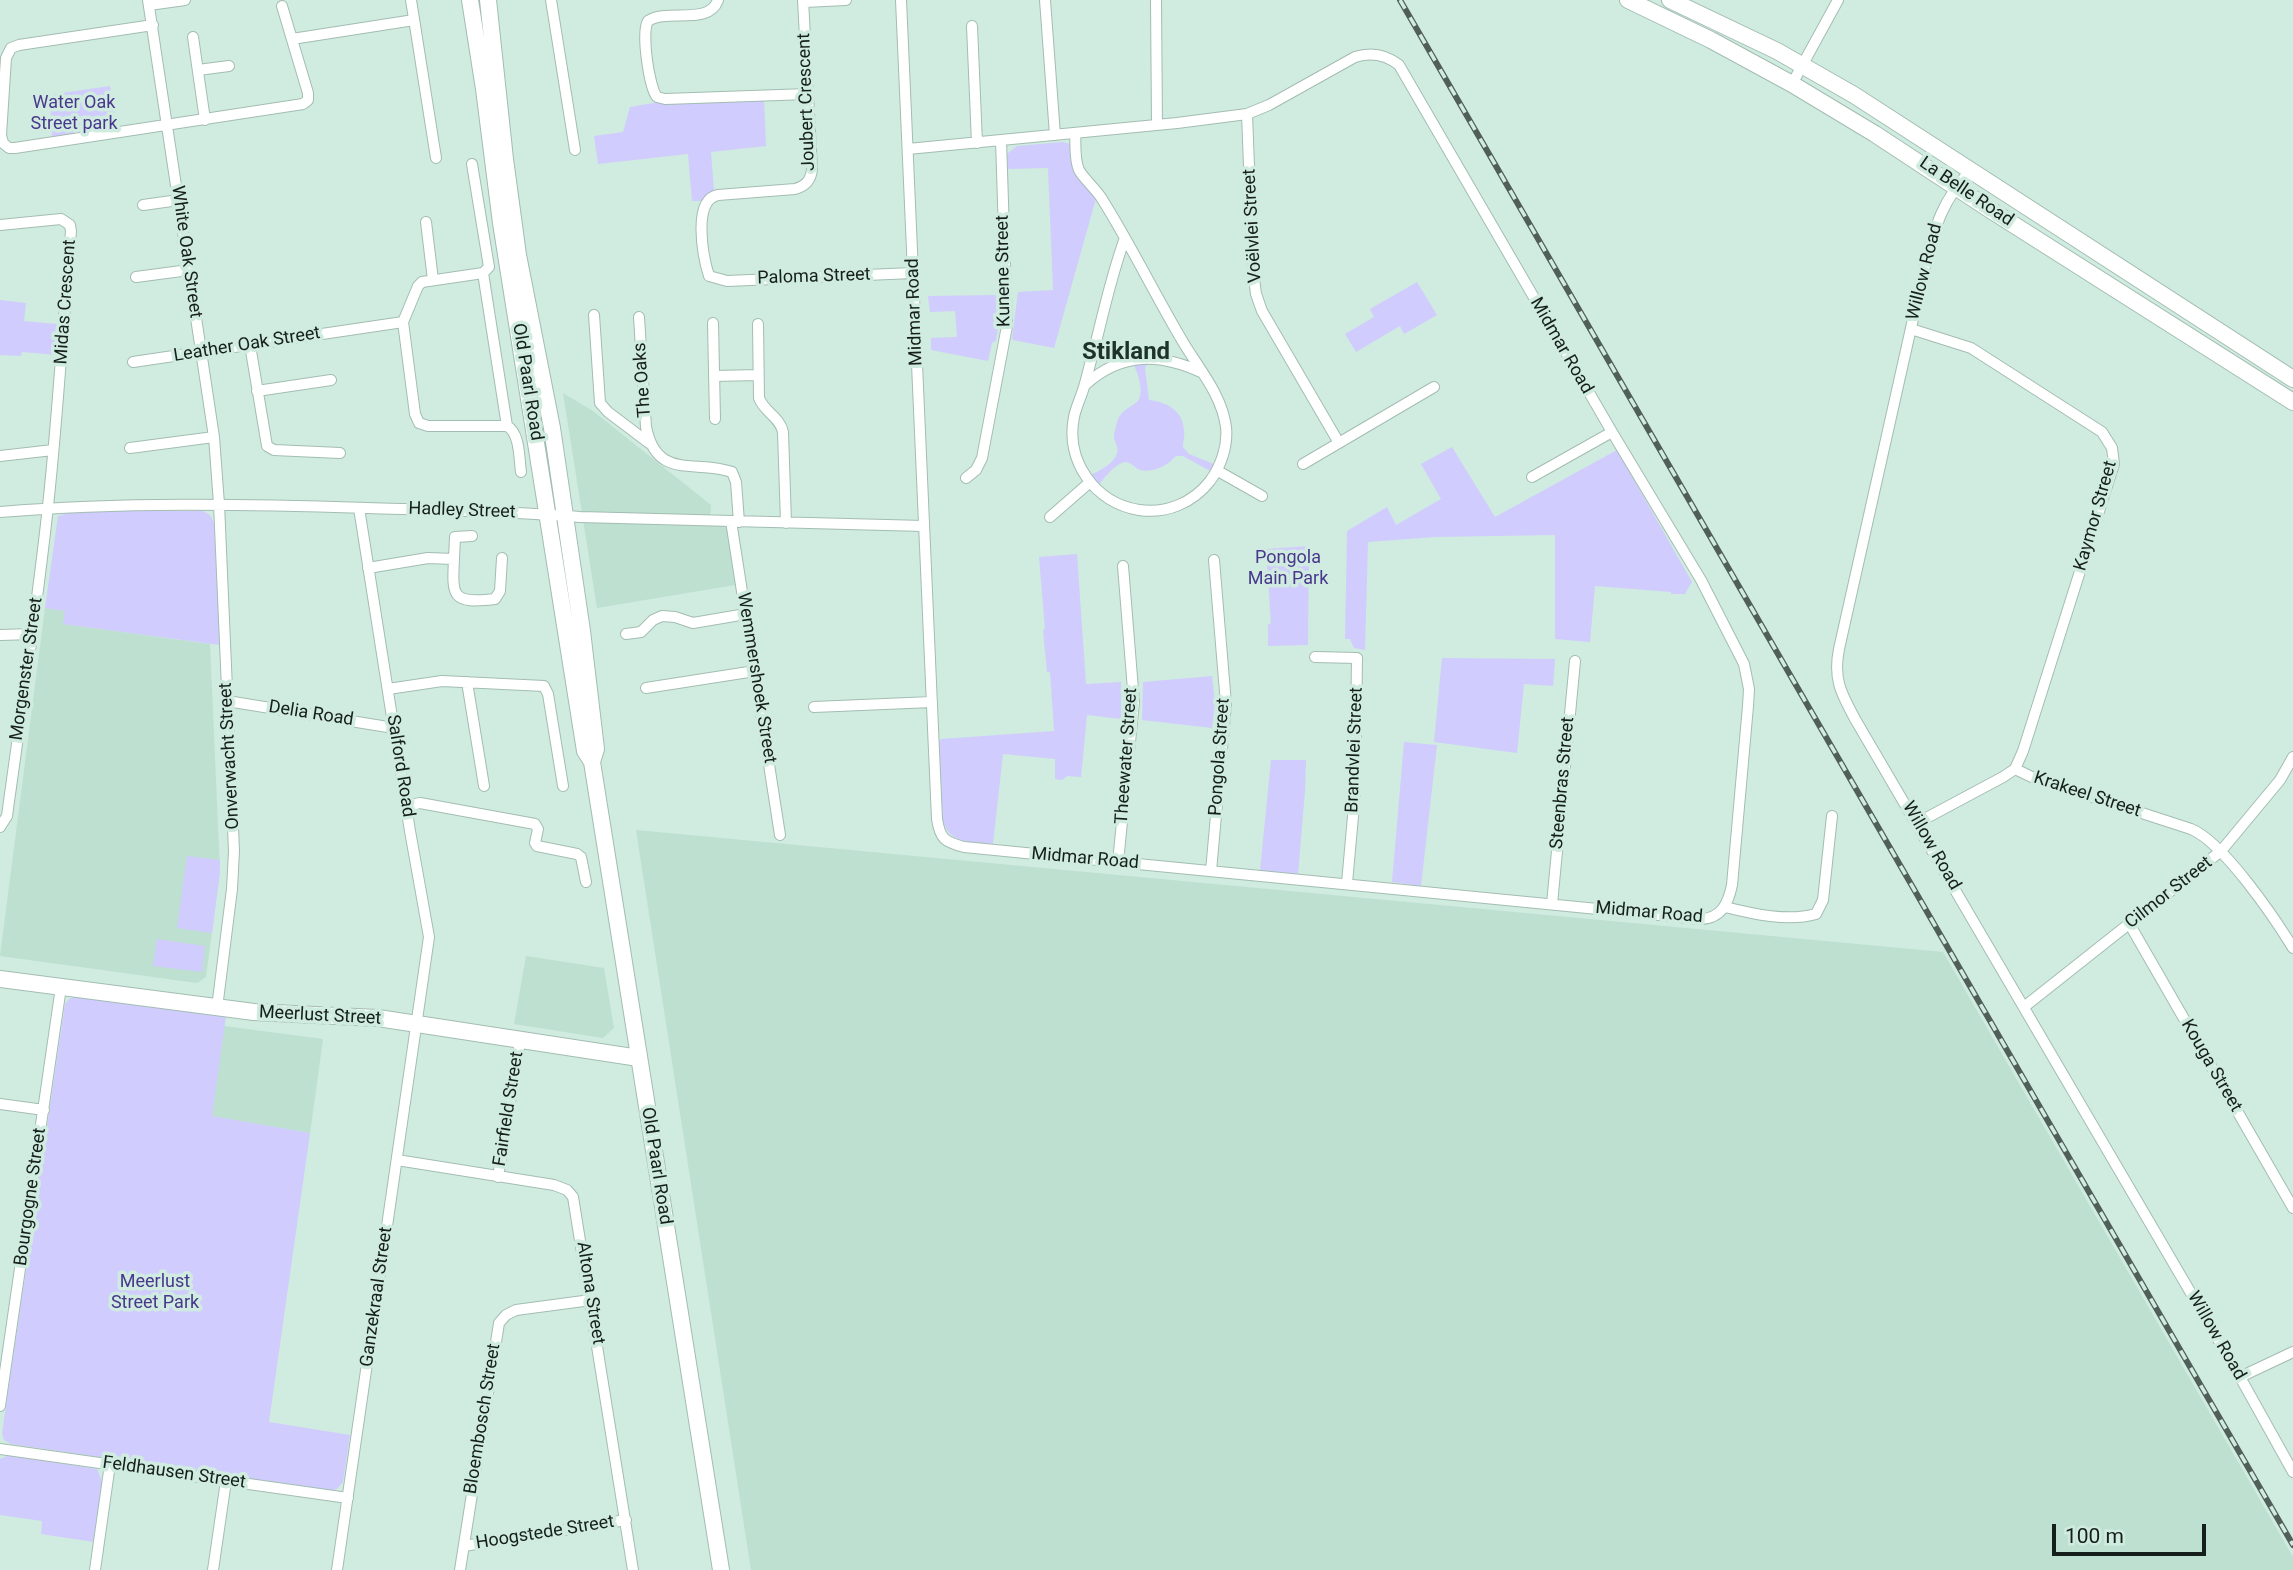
<!DOCTYPE html>
<meta charset="utf-8">
<style>
body{margin:0}
#map{position:relative;width:2293px;height:1570px;overflow:hidden;background:#d0ebdf;font-family:Roboto,sans-serif}
canvas{display:block}
.scale{position:absolute;left:2052px;top:1524px;width:154px;height:32px;box-sizing:border-box;border:4px solid #151f1b;border-top:0;padding-left:9px;font-size:21px;line-height:24px;white-space:nowrap;color:#151f1b;-webkit-text-stroke:5px #d0ebdf;paint-order:stroke}
</style>
<div id="map">
<canvas width="2293" height="1570"></canvas>
<div class="scale">100 m</div>
</div>
<script>
const c = document.querySelector('canvas').getContext('2d');
c.lineJoin = 'round';
function fillPath(path, color) { c.fillStyle = color; c.fill(path, 'evenodd'); }
function strokePath(path, color, width, dash) { c.strokeStyle = color; c.lineWidth = width; c.lineCap = dash ? 'butt' : 'round'; c.setLineDash(dash || []); c.stroke(path); }
function drawText(font, color, halo, rows, align = 'center') {
  c.font = font + ' Roboto,sans-serif'; c.lineWidth = 7; c.setLineDash([]); c.textBaseline = 'middle'; c.strokeStyle = halo; c.fillStyle = color; for (const [text, x, y, turn = 0] of rows) {
    c.save(); c.translate(x, y); c.rotate((+turn || 0) * Math.PI / 180); c.textAlign = isNaN(turn) ? turn : align; if (halo) c.strokeText(text, 0, 0); c.fillText(text, 0, 0); c.restore();
  }
}
const built = new Path2D(`
 M563,393l30,18 118,94 -1,13 23,2 8,64 -144,24z
 M45,608l21,3 -2,13 146,20 10,228 -14,105 -9,6 -197,-27z
 M636,830l1307,122 350,605v13h-1542z
 M526,956l78,12 10,60 -11,10 -89,-14z
 M224,1026l99,13 -13,94 -99,-17z`);
const green = new Path2D(`
 M110,86l7,43 -65,9 -2,-39 5,-5z
 M764,99l2,47 -55,6 3,39 -13,10h-9l-4,-47 -90,10 -4,-28 29,-4 7,-25 29,-5z
 M1063,142l7,2 6,29 21,22 -43,153 -41,-8 -1,-2 6,-46 35,-2 -5,-122 -40,1 -1,-15 10,-8z
 M1417,282l20,33 -33,19 -4,-8 -44,26 -11,-18 29,-17 -4,-8z
 M995,295c9,12 3,31 1,46l-4,2 -4,18 -57,-11v-12l26,-1 -2,-26 -25,1 -2,-16z
 M0,300l26,3 -2,18 33,3v31l-35,-3 -1,4 -21,-1z
 M1148,362l-3,6 4,32c17,2 34,10 35,30 1,6 -1,11 -1,17l6,7 27,11 -4,7 -29,-16h-7c-8,9 -22,17 -35,14 -5,-1 -9,-7 -15,-8 -10,0 -24,18 -28,25l-9,-12c8,-2 26,-12 28,-22 2,-5 -2,-10 -3,-15 0,-5 2,-12 3,-16 5,-15 18,-15 22,-23 5,-9 -2,-29 -6,-35z
 M1452,447l43,70 122,-67 75,132 -7,12h-14v-2l-76,-6 -5,56 -35,-3v-104l-120,2 -67,5 -3,108 -11,-2 -4,-9h-5l2,-108 40,-24 9,18 45,-26 -20,-35z
 M76,511h127l7,4 4,8 6,122 -157,-21 2,-13 -20,-3 13,-92z
 M1309,546l-1,99 -40,1v-21l3,-2 -5,-74z
 M1077,554l9,130 35,-2v37l-34,-4 -6,62 -14,-1 -5,4 -7,-1v-20l-52,-5 -10,90c-20,-2 -43,1 -50,-23l-4,-79 2,-3 113,-8 -4,-59h-3l-4,-42 2,-1 -6,-72z
 M1442,658l113,1 -2,27 -29,-2 -7,69 -83,-11z
 M1212,676l3,27 -3,25 -70,-8 1,-38z
 M1404,742l33,3 -16,141 -29,-4z
 M1271,760h35l-1,31 -7,83 -38,-3z
 M187,856l33,4v12l-8,61 -35,-5z
 M157,939l48,7 -3,26 -49,-6z
 M74,997l152,19 -14,100 98,17 -41,289 81,13 -7,47 -6,7 -7,2 -319,-47 -7,-4 -2,-7 63,-429 4,-5z
 M10,1455l87,14 5,12 -8,61 -53,-8 1,-13 -42,-6v-56z`);
const street = new Path2D(`
 M148,0l66,437 5,67 15,347 -2,38 -15,119
 M411,0l25,158
 M551,0l24,150
 M718,0c-9,26 -51,8 -70,21 -7,11 1,66 9,76l8,2 143,-5
 M803,0l9,169c-1,11 -6,17 -17,20l-77,6c-26,5 -15,62 -9,81l18,5 186,-8
 M901,0l36,819c3,20 8,23 27,28l736,72c21,0 28,-15 32,-34l16,-179 1,-17 -5,-25 -43,-84 -89,-148 -213,-367c-14,-11 -28,-13 -44,-8l-86,48 -22,9 -70,9 -269,26
 M1045,0l10,135
 M1156,0l1,125
 M804,2l42,-2
 M149,5l36,-5
 M153,25l-134,20 -8,3 -5,10 -5,77 2,8 6,5h6l288,-44 5,-4v-7l-26,-87
 M972,26l5,117
 M193,37l12,83
 M292,39l122,-19
 M198,70l31,-4
 M1792,84l46,-84
 M1247,114l6,156 3,24 6,17 77,132
 M1075,133c1,12 -1,26 4,37 4,8 17,19 23,29 29,46 53,96 81,143 16,27 39,53 43,85 2,19 -5,39 -16,54 -17,22 -44,33 -71,29 -44,-7 -74,-49 -65,-93 2,-10 7,-20 10,-30 4,-14 7,-28 11,-41 9,-36 17,-73 30,-108
 M472,164l17,103 -6,6 24,153c13,7 12,32 14,46
 M1971,170c-31,33 -36,58 -47,100l-85,379c-6,30 2,44 16,70l385,658 53,95
 M143,205l36,-5
 M426,222l7,58
 M0,225l61,-6 9,6 1,6c-8,92 -13,183 -23,275 -11,103 -27,207 -41,310l-7,11
 M483,273l-61,9 -4,4 -15,36 12,92 4,9 9,3h79
 M136,277l53,-7
 M594,315l6,88 8,9 41,31
 M639,317l7,110c11,54 49,32 86,45l4,10 3,40
 M713,323l2,96
 M758,324l1,74c5,14 21,19 24,34l3,91
 M1911,329l60,19 131,84 10,16 2,16 -91,287 -8,18
 M250,345l17,101 7,4 66,3
 M133,362l270,-40
 M714,376l44,-1
 M1086,384c36,-32 74,-31 117,-11
 M257,391l74,-11
 M130,448l84,-11
 M0,456l53,-6
 M1303,464l131,-77
 M1218,471l44,25
 M1532,477l80,-45
 M966,478l10,-8 6,-12 25,-132 -6,-186
 M0,512c122,-10 245,-8 367,-4 71,2 142,3 213,9l344,9
 M1050,517l39,-34
 M731,521l49,314
 M454,559c-2,38 -2,45 41,40l5,-8 2,-33
 M368,568l60,-10 26,1 1,-22 17,-1
 M626,634l15,-2 12,-12 9,-4 13,1 18,6 53,-9
 M0,635l32,-1
 M1315,657l42,1 -2,136 -8,89
 M467,682l17,104
 M646,688l109,-17
 M388,689l54,-8 102,5 4,8 15,92
 M227,701l167,27
 M814,707l118,-5
 M406,806l14,-3 115,21 3,5 -3,14 2,3 40,8 4,3 5,25
 M1917,823l86,-46 12,-8 19,9 157,51c32,13 83,88 102,119
 M1118,862l16,-160 -11,-136
 M1211,871l15,-167 -12,-144
 M1552,904l23,-243
 M1725,907c28,7 63,15 91,7l7,-14 9,-84
 M2130,925l163,283
 M2024,1007l197,-156 59,-71 13,-23
 M0,1104l44,6
 M397,1160l157,25 13,5 6,7 60,373
 M498,1177l22,-136
 M2240,1377l53,-25
 M0,1406l61,-419
 M0,1449l348,49
 M464,1546l162,-26
 M95,1570l15,-106
 M213,1570l13,-89
 M337,1570l92,-633 -19,-106 -51,-323
 M460,1570l39,-247 7,-8 10,-5 75,-10`);
const secondary = new Path2D(`
 M470,0l14,89 17,134 84,528 7,11 129,808
 M488,0l17,159 13,96 34,173 30,203 14,118 -4,13
 M1628,0l83,40 81,44 83,50 114,75 304,193
 M1670,0l107,51 77,44 439,284
 M0,979l254,33 124,6 261,40`);
const rail = new Path2D(`
 M1400,0l893,1545`);
const streetNames = [
 ["Joubert Crescent",807,102,-92],
 ["La Belle Road",1966,192,34],
 ["Voëlvlei Street",1253,226,-93],
 ["White Oak Street",186,252,82],
 ["Kunene Street",1004,271,-91],
 ["Willow Road",1925,272,-76],
 ["Paloma Street",814,277,-2],
 ["Midas Crescent",66,302,-86],
 ["Midmar Road",915,312,-92],
 ["Leather Oak Street",247,345,-9],
 ["Midmar Road",1561,346,60],
 ["The Oaks",643,380,-94],
 ["Old Paarl Road",527,382,81],
 ["Hadley Street",462,511,2],
 ["Kaymor Street",2096,516,-74],
 ["Morgenster Street",27,669,-82],
 ["Wemmershoek Street",756,678,81],
 ["Delia Road",311,714,9],
 ["Brandvlei Street",1355,750,-88],
 ["Onverwacht Street",230,756,-93],
 ["Theewater Street",1127,756,-86],
 ["Pongola Street",1220,757,-86],
 ["Salford Road",400,766,81],
 ["Steenbras Street",1563,783,-85],
 ["Krakeel Street",2087,795,18],
 ["Willow Road",1931,846,60],
 ["Midmar Road",1085,859,5],
 ["Cilmor Street",2169,893,-38],
 ["Midmar Road",1649,913,5],
 ["Meerlust Street",320,1016,3],
 ["Kouga Street",2211,1066,60],
 ["Fairfield Street",509,1109,-81],
 ["Old Paarl Road",656,1166,81],
 ["Bourgogne Street",31,1197,-82],
 ["Altona Street",590,1293,81],
 ["Ganzekraal Street",377,1297,-82],
 ["Willow Road",2216,1336,60],
 ["Bloembosch Street",483,1419,-81],
 ["Feldhausen Street",174,1473,8],
 ["Hoogstede Street",545,1533,-9]
];
const parkNames = [
 ["Water Oak",74,103],
 ["Street park",74,124],
 ["Pongola",1288,558],
 ["Main Park",1288,579],
 ["Meerlust",155,1282],
 ["Street Park",155,1303]
];
const districtNames = [
 ["Stikland",1126,353]
];
fillPath(built, '#bde0d1');
fillPath(green, '#d0ccfe');
strokePath(street, '#a3bdb2', 12);
strokePath(secondary, '#a3bdb2', 18);
strokePath(street, '#fff', 10);
strokePath(secondary, '#fff', 16);
strokePath(rail, '#505f59', 6);
strokePath(rail, '#d0ebdf', 3.5, [10]);
drawText('18px', '#151f1b', '#d0ebdf', streetNames);
drawText('18px', '#48378c', '#d0ebdf', parkNames);
drawText('bold 24px', '#1c322a', '#d0ebdf', districtNames);
</script>
